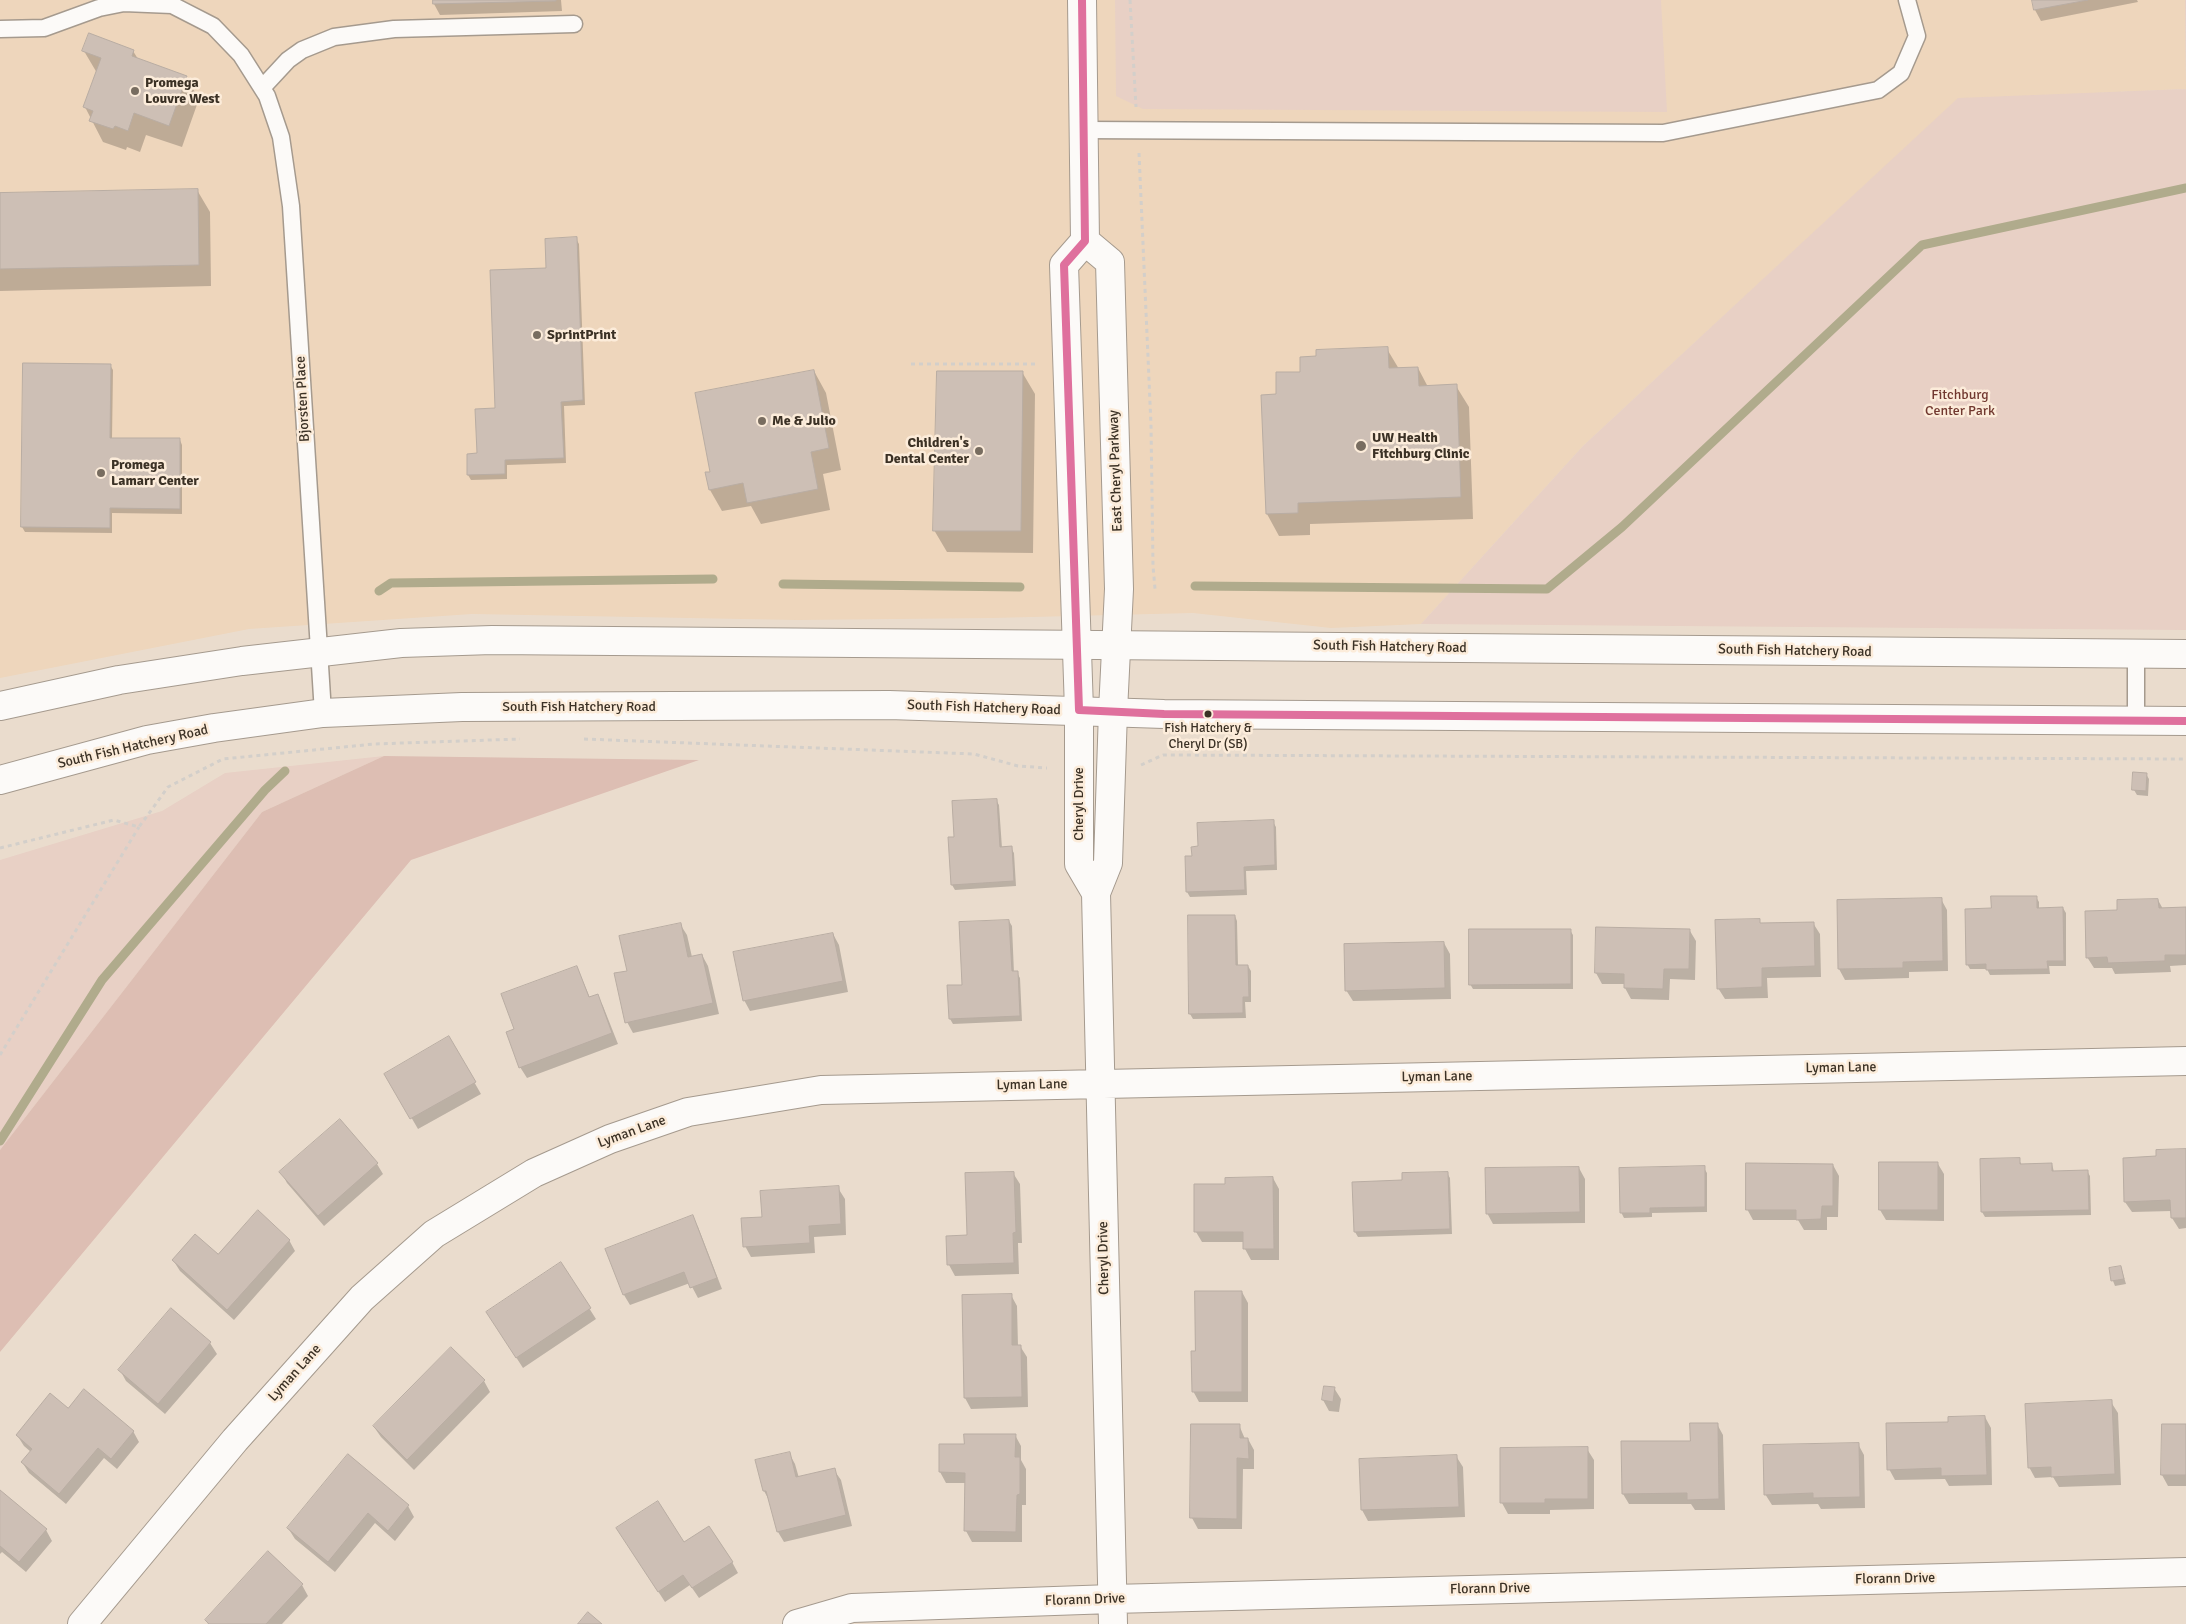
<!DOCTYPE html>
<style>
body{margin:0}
canvas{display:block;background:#eadccd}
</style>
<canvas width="2186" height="1624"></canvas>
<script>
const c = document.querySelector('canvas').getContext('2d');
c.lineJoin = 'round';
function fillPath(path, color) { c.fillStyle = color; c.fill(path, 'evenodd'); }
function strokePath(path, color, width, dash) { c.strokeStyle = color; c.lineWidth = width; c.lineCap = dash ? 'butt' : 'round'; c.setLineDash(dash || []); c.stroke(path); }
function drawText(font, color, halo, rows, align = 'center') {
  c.font = font + ' Signika,sans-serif'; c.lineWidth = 5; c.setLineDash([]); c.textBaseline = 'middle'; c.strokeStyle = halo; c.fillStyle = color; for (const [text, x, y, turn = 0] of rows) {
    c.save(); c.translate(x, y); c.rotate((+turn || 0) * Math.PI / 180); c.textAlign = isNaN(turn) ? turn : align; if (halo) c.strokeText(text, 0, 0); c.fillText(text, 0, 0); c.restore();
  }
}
const built = new Path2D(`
 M0,0h2185l1,89 -228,10 -375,347 -162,178 -90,4 -138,-15 -201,5 -195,2 -325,-6 -223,15 -249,49z`);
const green = new Path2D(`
 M1115,0h546l6,112 -524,-3 -27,-13z
 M2185,0h1v630l-765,-6 162,-178 375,-348 228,-9z
 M384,756l-122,56 -262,338v-290l162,-49 63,-38z`);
const forest = new Path2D(`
 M384,756l315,4 -288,100 -411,492v-202l262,-338z`);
const shadow = new Path2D(`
 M434,0h127l1,11 -122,4 -6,-11z
 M2033,0h104l1,2 -97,19 -6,-11z
 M84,51h49l5,8 48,18 13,22 -17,48 -36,-12 -6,17 -13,-5 -1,3 -23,-8 -18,-35 12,-34z
 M197,190l13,22 1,74 -211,5v-96z
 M576,239l3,5 6,161 -21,1 2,57 -59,2v14l-36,1 -3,-5 29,-66 50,-140z
 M1387,349l12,20 19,-1 10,19 28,-1 13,21 4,112 -163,5v11l-31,1 -12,-22 11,-118 24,-23z
 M24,364l86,1 3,5 -1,69 68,1 2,5v69l-70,-1v20l-87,-1 -3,-5z
 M814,371l12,22 15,77 -18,4 7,36 -69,14 -10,-18 -29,5 -12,-21 2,-17z
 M1022,372l13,22 -2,159 -86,-1 -13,-22z
 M2146,774l3,5 -1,17 -11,-1 -3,-5z
 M996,800l3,5 3,43h9l3,5 2,33 -61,4 -3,-5 3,-47z
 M1273,822l3,5 1,43 -31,1 1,24 -57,2 -3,-5 6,-35 6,-9z
 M2036,897l3,5v7l24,-1 3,5v53h-17l1,8 -60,1 -3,-6h-17l-3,-5 25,-55z
 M1941,899l6,11 1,61 -39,1v6l-64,2 -6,-11z
 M2158,900l5,9 23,-1v57l-16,1 1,6 -56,2 -3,-6h-18l-7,-11 31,-46z
 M1235,916l2,5 1,45h10l3,5v31h-6l1,16 -53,1 -3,-5z
 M1009,921l3,5 2,47h3l3,5 2,43 -69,3 -3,-5 13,-33z
 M1759,921l3,4 51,-2 7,11 1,43 -54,1 1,20 -43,1 -7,-11z
 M680,924l7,11 5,22 10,-2 6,11 11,48 -86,19 -6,-11 2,-50z
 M1570,930l3,5v54h-100l-3,-5z
 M1690,931l6,10 -1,39 -25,-1 -1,21 -38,-1 -6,-11v-4h-23l-6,-11z
 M833,934l6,11 9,47 -98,19 -6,-11z
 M1444,943l6,11 1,45 -98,2 -7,-11z
 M577,967l13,31 7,-3 6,11 15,38 -91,34 -7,-11 -4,-37z
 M449,1038l32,56 -63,35 -32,-55z
 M2186,1150v78l-7,1 -7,-11v-7l-40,1 -7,-10 33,-44z
 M2019,1160l3,5 30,-1 2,8 33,-1 3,5 1,39 -106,2 -3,-5z
 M377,1164l6,10 -59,52 -37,-43 -6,-11z
 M1938,1164l6,10v47l-58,-1 -6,-10z
 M1833,1165l6,11 -1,41h-11v13h-23l-6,-10h-45l-6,-11z
 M1579,1168l6,11v44l-92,1 -6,-11z
 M1704,1168l3,5v39l-55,1v4l-28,1 -3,-6z
 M1013,1173l7,11 2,59h-4l1,31 -64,2 -6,-11 -1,-28 20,-1z
 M1447,1173l3,5 2,56 -94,3 -3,-5 48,-51z
 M1273,1178l6,11v71h-28l-6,-11 -1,-7h-42l-6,-10 30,-47z
 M838,1188l7,11 1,36 -32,2 1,16 -64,4 -6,-11 18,-28z
 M692,1216l6,11 24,62 -24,9 -8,-15 -60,22 -6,-10 -17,-46z
 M289,1240l6,11 -61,69 -54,-49 -7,-11 45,-4z
 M2121,1267l5,17 -11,2 -2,-5z
 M1242,1292l6,11v99h-49l-6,-11 4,-39z
 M1011,1295l6,11 1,40h2l7,11 1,50 -57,2 -6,-11z
 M589,1308l7,11 -73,49 -29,-45z
 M172,1309l38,34 7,11 -52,60 -39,-33 -6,-11z
 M484,1381l6,11 -76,78 -33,-33 -7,-10z
 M1325,1387l9,1 7,11 -2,13 -10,-1 -6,-11z
 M2111,1402l7,11 3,72 -62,2 -6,-10 -18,1 -6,-11z
 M68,1410l65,21 6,11 -22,27 -13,-11 -38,46 -37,-31 -7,-11 9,-10 -7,-6 -7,-11z
 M1985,1417l6,11 1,57 -43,1 -4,-7 -50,1 -6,-11 60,-46z
 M1717,1424l6,11 2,75h-30l-4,-6h-62l-6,-10z
 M1192,1425h47l6,14h3l6,11v19h-11l-1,60h-44l-6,-11z
 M2186,1425v61h-18l-6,-11z
 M1015,1435l6,11v14l5,9v36h-4v37h-50l-6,-11v-48h-20l-6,-11v-27h26z
 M1858,1444l6,11 1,53 -44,1 -3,-5 -46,1 -7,-11z
 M1501,1449h86l7,11v49l-44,1v4h-42l-6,-11z
 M789,1453l6,11 4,14 35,-8 7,10 11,46 -68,16 -6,-10 -8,-30 -6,-11z
 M348,1456l60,50 6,11 -19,24 -20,-18 -40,49 -40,-33 -7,-11z
 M1456,1456l7,11 2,50 -97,4 -6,-11z
 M0,1491l46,39 6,11 -26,31 -24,-20 -2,2z
 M624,1539l108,23 6,11 -39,25 -9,-13 -25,17z
 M302,1585l6,11 -26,28h-74l-2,-4z`);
const stream = new Path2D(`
 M783,584l237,3
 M1195,586l352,3 75,-62 300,-282 264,-57
 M379,591l12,-8 322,-4
 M0,1141l102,-161 163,-190 20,-19`);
const building = new Path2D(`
 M433,0h123v1l-123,3z
 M2032,0h56l-54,10z
 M89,33l45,17 -2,6 55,20 -18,50 -35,-13 -6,18 -13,-5 -2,3 -24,-8 4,-10 -10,-4 18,-49 -19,-7z
 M198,189l1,76 -199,4v-76z
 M577,237l6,163 -22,2 3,56 -59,2v14l-38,1v-21l10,-1 -2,-44 20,-1 -5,-138 56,-2 -1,-29z
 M1388,347l1,21 29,-1 1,19 38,-2 4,113 -163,6v10l-32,1 -5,-119 15,-1v-22h24v-15l16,-1v-6z
 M23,363l88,1 -1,74h70v71l-70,-1v20l-89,-1z
 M814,370l15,78 -18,4 7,37 -71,14 -4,-20 -34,7 -4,-18h5l-15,-79z
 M937,371h86l-2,160h-88z
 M2133,772l14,1 -1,18 -14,-1z
 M997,799l3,48 12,-1 2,35 -63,4 -3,-48h6l-2,-36z
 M1274,820l1,45 -31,2 1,23 -59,2 -1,-36h7l-1,-9 7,-1 -1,-23z
 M1991,896h46v12l26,-1 1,54h-17l1,8 -62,1v-6l-20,1 -1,-56 26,-1z
 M1942,898l1,63 -40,1v6l-65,1 -1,-69z
 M2158,899l1,9 27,-1v48h-21v6l-57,2 -1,-6 -21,1 -1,-47 32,-1v-10z
 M1188,915h47l1,50h12l1,32h-6v16l-54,1z
 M1760,919v4l54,-1 1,44 -53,2v19l-45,2 -2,-69z
 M1009,920l3,51h6l2,45 -71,3 -2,-34h15l-3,-63z
 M681,923l7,34 14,-3 11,49 -88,20 -11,-50 13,-2 -8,-35z
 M1596,927l94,2 -1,40h-25l-1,20 -39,-1v-14l-29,-1z
 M1469,929h102v55l-102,1z
 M833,933l10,48 -100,20 -10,-49z
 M1444,942l1,46 -100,3 -1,-47z
 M577,966l12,31 9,-3 14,39 -93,35 -13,-36 8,-3 -13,-35z
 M449,1036l27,46 -66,37 -26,-45z
 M340,1119l38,44 -60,53 -39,-44z
 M2186,1149v69h-15l-1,-18 -46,2 -1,-44 33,-2v-6z
 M2020,1158v6l32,-1v8l36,-1 1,40 -108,2 -1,-53z
 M1879,1162h59v48h-59z
 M1746,1163l87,1v42h-11l-1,13 -25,1v-10h-50z
 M1705,1166v41l-55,1v5h-30l-1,-45z
 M1579,1167l1,45 -94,2 -1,-46z
 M1014,1172l2,60 -3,1 1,30 -67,2 -1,-29 21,-1 -2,-62z
 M1448,1172l2,57 -96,3 -2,-50 50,-2v-7z
 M1273,1177l1,72h-31v-17h-49v-48h31v-6z
 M839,1186l2,38 -32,2 1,17 -67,4 -2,-29 21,-1 -2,-26z
 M258,1210l32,30 -63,70 -55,-50 23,-26 23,20z
 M693,1215l24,63 -27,10 -6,-16 -61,23 -18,-46z
 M561,1262l30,46 -75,50 -30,-46z
 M2121,1266l3,13 -13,2 -2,-13z
 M1195,1291h47v101h-50l-1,-41h4z
 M1012,1294v51h9l1,52 -58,1 -2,-103z
 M171,1308l40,34 -53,62 -40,-34z
 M451,1347l34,33 -78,80 -34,-34z
 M1324,1386l11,1 -2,15 -11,-2z
 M84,1389l50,42 -23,28 -13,-11 -39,46 -38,-32 11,-13 -16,-14 34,-42 18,15z
 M2112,1400l3,74 -64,3v-10l-23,1 -3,-64z
 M1985,1416l2,59 -46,1v-8l-54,2 -1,-47 62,-1v-5z
 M1690,1423h28l1,76 -32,1v-7l-65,1 -1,-53h69z
 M1191,1424h49v14h8l1,21 -12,-1v61l-47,-1z
 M2162,1424h24v51h-25z
 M964,1434h52l-1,23h5v37l-3,1 -1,37 -52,-1 1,-58 -26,-1v-28h25z
 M1859,1443l1,54 -47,1v-5l-49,2 -1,-50z
 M1588,1447v52h-43v4h-45v-55z
 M790,1452l6,25 39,-9 11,47 -69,17 -11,-41h-3l-8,-31z
 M348,1454l61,51 -21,26 -20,-18 -40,49 -41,-34z
 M1457,1455l2,52 -98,3 -2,-51z
 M0,1490l47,39 -28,33 -19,-16z
 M658,1501l26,41 25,-16 24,36 -41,26 -9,-13 -25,17 -42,-64z
 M268,1551l35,33 -37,40h-57l-4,-4z
 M588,1612l14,12h-24z`);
const path = new Path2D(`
 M1130,0l6,107
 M1139,153l12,272 2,141 2,23
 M911,364h127
 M584,739l390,15 44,12 29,2
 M1141,765l22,-10 1023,4
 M0,848l114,-28 25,7 29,-40 55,-28 151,-15 146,-5
 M0,1055l139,-228`);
const service = new Path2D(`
 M0,29l44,-1 55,-20 25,-5 48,2 41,21 28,29 26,41 14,41 10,69 32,507
 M262,88l26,-28 14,-10 32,-13 60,-8 180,-5
 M1083,130l580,3 215,-43 23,-17 16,-37 -10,-36
 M2136,720v-66`);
const minor = new Path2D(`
 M1079,710v154l17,29
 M82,1624l153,-184 127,-142 72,-64 100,-61 76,-34 78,-27 133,-22 1365,-29
 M797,1624l55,-16 260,-9 1074,-27
 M1113,1624l-17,-731 12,-30 5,-152`);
const tertiary = new Path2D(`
 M1085,241l25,21 9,327 -6,122
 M1079,710l-15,-445 21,-24 -3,-241`);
const secondary = new Path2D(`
 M0,706l119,-26 123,-19 159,-18 91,-3 1694,14
 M0,780l147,-40 67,-12 109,-15 139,-6 427,-2 275,9 1022,7`);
const bus1 = new Path2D(`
 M1082,0l3,241 -21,24 15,445 85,4 1022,7`);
const markers = [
 [135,91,5,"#786d60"],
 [537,335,5,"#786d60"],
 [762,421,5,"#786d60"],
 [1361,446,6,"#786d60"],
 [979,451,5,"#786d60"],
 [101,473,5,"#786d60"],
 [1208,714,4.5,"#3b3125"]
];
const busNames = [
 ["Fish Hatchery &",1208,729],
 ["Cheryl Dr (SB)",1208,745]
];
const poiNames = [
 ["Promega",145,83],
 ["Louvre West",145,99],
 ["SprintPrint",547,335],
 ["Me & Julio",772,421],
 ["UW Health",1372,438],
 ["Fitchburg Clinic",1372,454],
 ["Children's",969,443,"right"],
 ["Dental Center",969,459,"right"],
 ["Promega",111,465],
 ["Lamarr Center",111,481]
];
const parkNames = [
 ["Fitchburg",1960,395],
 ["Center Park",1960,411]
];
const streetNames = [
 ["Bjorsten Place",303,399,-93],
 ["East Cheryl Parkway",1116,471,-92],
 ["South Fish Hatchery Road",1390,647,1],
 ["South Fish Hatchery Road",1795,651,1],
 ["South Fish Hatchery Road",579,707],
 ["South Fish Hatchery Road",984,708,2],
 ["South Fish Hatchery Road",133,747,-13],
 ["Cheryl Drive",1079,804,-90],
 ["Lyman Lane",1841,1068,-1],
 ["Lyman Lane",1437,1077,-1],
 ["Lyman Lane",1032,1085,-1],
 ["Lyman Lane",632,1132,-20],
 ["Cheryl Drive",1104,1258,-91],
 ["Lyman Lane",295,1373,-48],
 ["Florann Drive",1895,1579,-1],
 ["Florann Drive",1490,1589,-1],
 ["Florann Drive",1085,1600,-2]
];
fillPath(built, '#eed6bc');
fillPath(green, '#e8d0c5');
fillPath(forest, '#ddbeb3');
fillPath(shadow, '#0003');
strokePath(stream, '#b0ab8c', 9);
fillPath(building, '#cdbfb5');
strokePath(building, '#b9ada3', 1);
strokePath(service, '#a59a8e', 19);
strokePath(minor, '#a59a8e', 30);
strokePath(tertiary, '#a59a8e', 30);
strokePath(secondary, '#a59a8e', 30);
strokePath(path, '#d3cfca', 3, [4, 4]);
strokePath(service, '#fcfaf8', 16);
strokePath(minor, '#fcfaf8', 28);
strokePath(tertiary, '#fcfaf8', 28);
strokePath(secondary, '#fcfaf8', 28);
strokePath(bus1, '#df709d', 8);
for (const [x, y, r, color] of markers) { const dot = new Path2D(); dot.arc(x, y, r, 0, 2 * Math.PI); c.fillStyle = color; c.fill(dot); strokePath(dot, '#fcecda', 2); }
drawText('13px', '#3b3125', '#fcecda', busNames);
drawText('bold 14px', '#3b3125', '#fcecda', poiNames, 'left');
drawText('14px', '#71382f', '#fcecda', parkNames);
drawText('14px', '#3b3125', '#fcecda', streetNames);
</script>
